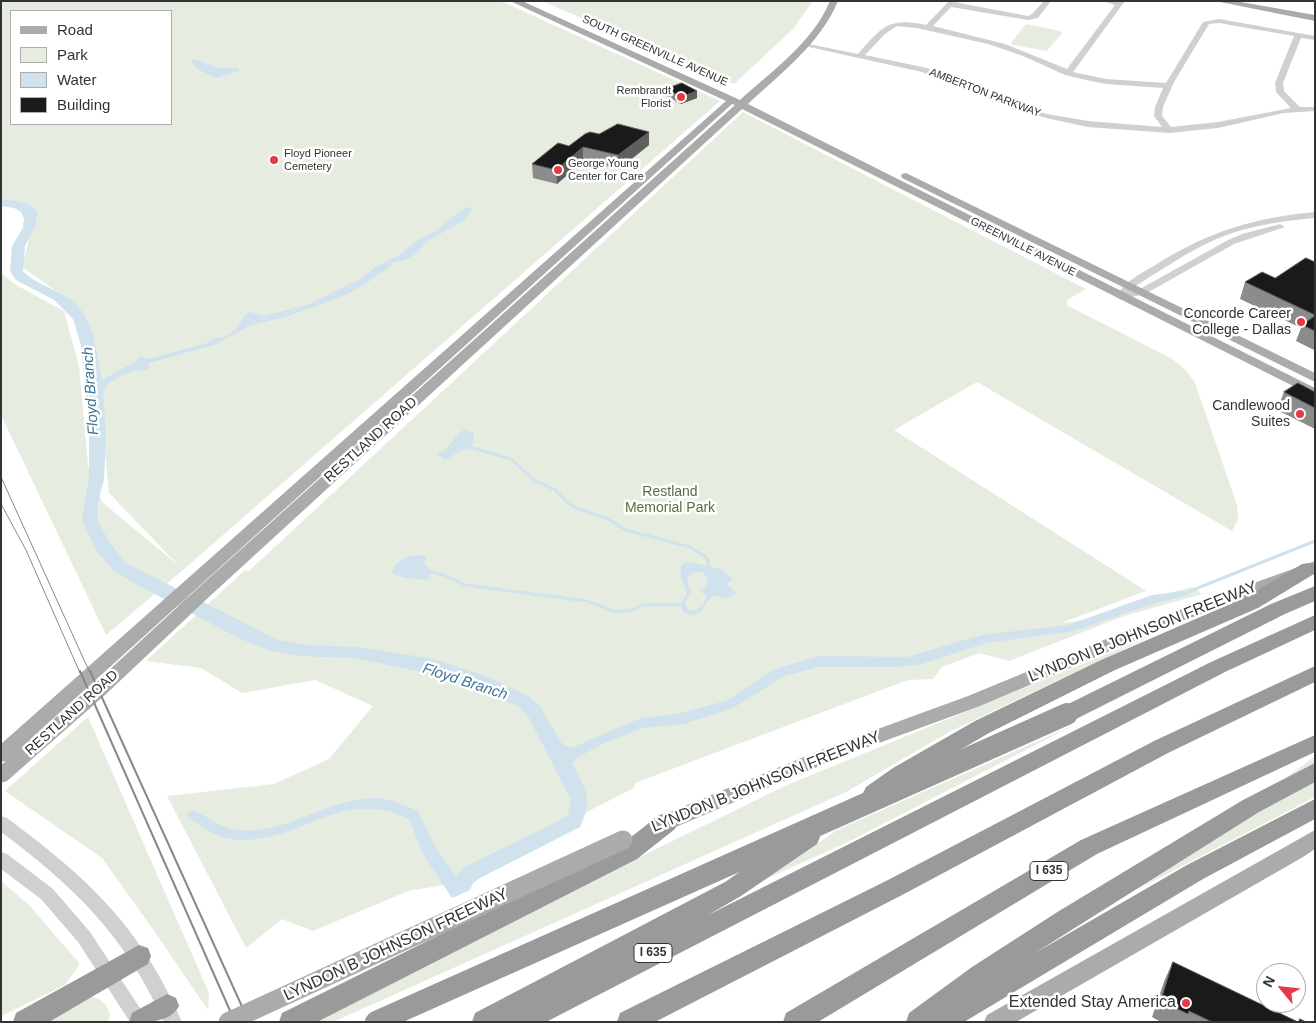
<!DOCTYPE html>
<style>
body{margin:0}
#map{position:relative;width:1316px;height:1023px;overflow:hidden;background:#fff;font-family:Arial,sans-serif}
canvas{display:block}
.frame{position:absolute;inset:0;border:2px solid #333;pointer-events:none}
.legend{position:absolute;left:10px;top:10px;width:162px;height:115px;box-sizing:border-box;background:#fff;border:1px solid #adadad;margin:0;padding:6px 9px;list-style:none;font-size:15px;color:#333}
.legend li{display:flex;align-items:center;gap:10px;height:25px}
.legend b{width:25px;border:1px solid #adadad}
.north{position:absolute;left:1256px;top:963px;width:50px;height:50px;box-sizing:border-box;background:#fff;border:1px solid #adadad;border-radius:50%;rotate:298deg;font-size:14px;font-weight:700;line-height:20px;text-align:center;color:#333}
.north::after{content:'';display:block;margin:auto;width:18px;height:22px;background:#e63946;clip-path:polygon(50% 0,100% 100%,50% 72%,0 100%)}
</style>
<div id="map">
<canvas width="1316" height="1023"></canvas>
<div class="frame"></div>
<ul class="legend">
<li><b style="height:6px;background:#ababab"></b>Road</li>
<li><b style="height:14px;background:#e6ecdf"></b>Park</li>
<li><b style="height:14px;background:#cfe2ee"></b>Water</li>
<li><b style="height:14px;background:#1a1a1a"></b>Building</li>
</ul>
<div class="north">N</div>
</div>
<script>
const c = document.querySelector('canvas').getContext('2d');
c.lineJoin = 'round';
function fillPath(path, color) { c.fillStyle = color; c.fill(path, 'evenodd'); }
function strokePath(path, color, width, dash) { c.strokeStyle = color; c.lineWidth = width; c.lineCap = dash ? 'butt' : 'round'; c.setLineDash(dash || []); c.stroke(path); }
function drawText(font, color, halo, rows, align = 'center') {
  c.font = font + ' Arial,sans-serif'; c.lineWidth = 5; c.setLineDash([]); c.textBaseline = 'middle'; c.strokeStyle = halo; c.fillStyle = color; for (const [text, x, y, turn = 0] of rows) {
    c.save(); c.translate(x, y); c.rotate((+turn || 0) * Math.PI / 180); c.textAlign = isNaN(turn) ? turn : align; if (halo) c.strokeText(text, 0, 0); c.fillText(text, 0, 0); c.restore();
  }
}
const green = new Path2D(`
 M1,1h500l219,100 -537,469 -77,65 -105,-220v-142l15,12 48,26 15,55 9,99 14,37 76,63 -69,-72 -16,-156 -13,-24 -24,-22 -34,-24 13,-51 -5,-11 -29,-6zM11,11h160v113h-160z
 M542,1h271l-20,28 -59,55z
 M1026,24l34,7 2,2 -15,18 -34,-6 -2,-2z
 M743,112l343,177 -19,11 1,6 103,52 15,12 9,13 42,122 1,14 -6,12 -255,-149 -83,48 252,161 -85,32 37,-4 30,-15 64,-17 10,7 -78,22 -115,45 -30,-8 -37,14 -9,12 -25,1 -273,103 -1,5 -190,97 -36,6 -95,40 -31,-12 -36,29 -79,-152 107,-12 55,-25 44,-53 -58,-26 -73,13 -41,-25 -55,-7 99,-91 3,2z
 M1158,633l-209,99 -103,60 -513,230h-16l192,-101 278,-136z
 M88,717l121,276 -1,17 -58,-85 -48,-67 -97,-67z
 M1074,725l-228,118 -80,36 71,-49z
 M1315,756v41l-179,93z
 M1,881l28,24 51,59 -15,21 -64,31z
 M90,997c11,0 16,7 20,17l-2,8h-69z`);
const water = new Path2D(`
 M193,59l28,9h17l2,3 -25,7 -19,-10 -4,-6z
 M1,199c13,2 28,2 37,13l-4,17 -9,17 -2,25c12,12 26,16 40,24 33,18 32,54 39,85l31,-17 8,-7 9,4 51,-13 13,-8 12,-3 10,-7 10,-15 3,-2 16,4 11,-4 6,2 13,-3 65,-32 17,-13 22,-11 20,-16 16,-7 20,-17 12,-8 5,1 -6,11 -40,23 -9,11 -11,7 -16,3 2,2 -28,20 -25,13 -54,19 -36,9 -35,19 -66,18 1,6 -11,2v-2l-18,7 -13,9 -4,7 3,40 -2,48 -6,21v20l11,21 17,21 152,77 30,5 49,2 77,12 57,19 37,18 12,10 22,38 9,4 70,-30 36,-4 49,-13 49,-32 45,-13 87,1 75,-22 86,-10 84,-30 31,-4 5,4 -39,10 -75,26 -88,12 -64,21 -23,3h-81l-34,9 -51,32 -49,16 -41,4 -36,14 -29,15 -6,6c13,27 22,34 8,64l-100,51 -7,5 -3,7 -18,8 -29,-44 -14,-35c-71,-36 -114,33 -184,19 -12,-3 -26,-14 -37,-20l-1,-5 8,-2c11,5 25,16 38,18 51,10 94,-33 145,-31 13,1 28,8 40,13l18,37 20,28 10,-10 91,-44 11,-8 3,-14 -42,-82 -11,-12 -37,-15 -60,-19 -65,-14 -58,-2 -29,-6 -28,-11 -98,-51 -30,-18 -17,-20 -14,-30 7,-44v-41l-8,-90 -8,-26 -19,-19 -38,-20 -6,-9 2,-25 11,-18 1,-9 -3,-7 -7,-4 -13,-2z
 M464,430l10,3 -1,11 -28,16 -8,-6c14,-4 17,-20 27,-24z
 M419,555l6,1 1,2 -2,6 6,4v8l-3,4 -22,-2 -13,-5c4,-14 14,-16 27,-18z
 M689,562l34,8 10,10 -7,4 11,9 -12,6c-23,-14 -16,25 -41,14l-4,-8 7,-12c-3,-12 -9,-17 -5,-29zM693,572h9l6,8 -3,7 -6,4 7,4c0,7 -6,15 -14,16l-5,-3 -2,-5 6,-10 -4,-14z`);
const streamFar1 = new Path2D(`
 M278,314l25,-7
 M147,361l61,-17`);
const stream = new Path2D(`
 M469,447l42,12 24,22 19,8 15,15 7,4 32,11 18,11 64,17 17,11 2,9
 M431,572l13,3 21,10 122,16 29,11 17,-2 8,-5h39
 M1183,594l132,-53`);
const minor = new Path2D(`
 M949,1l79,15 4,-2 12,-13h7l-13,17 -10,2 -77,-13 -18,19 72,18 62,25 48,-64 -12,-4h22l-52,71 33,7 60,4 37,-61 16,-3 96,17v4l-14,-2 -18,45 1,8 16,16h15v4l-31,2 -66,15 -49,5 -81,-6 -42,-9 -32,-9 -92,-37 -122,-27 4,-2 54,11c24,-27 30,-37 68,-29zM1219,23l75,13 -19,47 1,9 15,16 -73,14 -47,5 -9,-11 1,-9 11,-25 35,-58zM897,26l20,2 71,16 35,12 42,19 21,5 20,4 57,4 -8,19 -1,9 8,11 -74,-6 -41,-7 -27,-9 -93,-37 -62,-13 20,-21z
 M1315,212v6c-34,3 -69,8 -101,22 -29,13 -55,32 -82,48l-2,3 8,-1 90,-50 14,-6 38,-10 5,3 -51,17 -89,50 -14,3 -4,-1 -6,4 -5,-3c11,-18 23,-22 41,-33 53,-33 96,-46 158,-52z
 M1,816l6,2c81,60 134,109 175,204h-18c-38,-85 -90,-136 -163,-190z
 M1,852l6,2 46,35 37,43 59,90h-19l-52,-80 -37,-43 -40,-30z`);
const major = new Path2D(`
 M510,1h12l218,99c32,-29 73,-58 90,-99h8c-17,42 -58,73 -90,103l567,284v9l-573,-288 -532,487 -105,99 -98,86 -6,2v-18l5,-4 -5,1v-18l725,-643zM732,104l3,1 -537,483 -105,97 -67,58z
 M1215,1h20l80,14v6z
 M906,173l409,200v9l-413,-204 -1,-2 1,-2z
 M1315,561v11l-141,52 -194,82 -142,52 -174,74 -7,2 -7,-2 -3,-6 3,-6 176,-72 142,-52 194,-80z
 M1315,830v19l-12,8 -287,165h-32l3,-7z`);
const highway = new Path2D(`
 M1308,563l6,1v10l-56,34 -143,62 -126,63 -80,47 -27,19 -8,3 -8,-3 -3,-6 3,-6 27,-19 82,-47 126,-61 143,-62 58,-34z
 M1315,586v15l-30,13 -211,106 -7,2 -7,-2 -3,-6 3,-6 211,-104z
 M1315,615v15l-90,42 -679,350h-74l3,-9 250,-131 76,-52 8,-3 8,3 3,7 -3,7 -76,52 -33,19 503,-253z
 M1315,666v16l-147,71 -264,141 -249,128h-38l3,-9 268,-133 266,-139z
 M1315,735v17l-218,102 -279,168h-35l3,-9 295,-173z
 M1315,763v19l-56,30 -224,141 152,-88 128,-66v20l-112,60 -239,143h-58l3,-9 63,-46 87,-56 184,-111z
 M667,813l8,2 3,7 -3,7 -38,30 -320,163h-38l3,-9 339,-168 38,-30z
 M139,945l9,3 3,8 -3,8 -99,58h-36l3,-9z
 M167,994l9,4 3,8c-9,17 -31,16 -50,16l3,-9z`);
const tramFar1 = new Path2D(`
 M1,477l89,196
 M1,504l25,46 54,123`);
const tram = new Path2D(`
 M80,671l155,351
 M90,671l159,351`);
const majorBridge = new Path2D(`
 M228,1022l395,-182`);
const highwayBridge = new Path2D(`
 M376,1022l691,-308`);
const wall = new Path2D(`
 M666,89l31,9 -16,6 -15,-8z
 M649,132v13l-30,24 -36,-8 -26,23 -24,-6 -1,-14 37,-18 30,-12z
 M1315,262v87l-1,1 -18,-9 5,-13 -61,-29 5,-17 30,-4z
 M1284,392h31v37l-38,-19z
 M1173,962l125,60 2,-3 6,3h-145l-9,-5 13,-38z`);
const shadedWall = new Path2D(`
 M697,91v7l-16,6v-7z
 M649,132v13l-30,24 -1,-14z
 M583,147v14l-26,23 -1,-14z`);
const building = new Path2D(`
 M682,83l15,8 -16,6 -15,-8z
 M618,124l31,8 -31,23 -35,-8 -27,23 -24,-6 26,-21 11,3 16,-12 5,-2 9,2z
 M1306,258l9,4v53l-70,-33 17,-10 13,6z
 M1315,316v15l-13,-6z
 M1298,383l17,9v16l-31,-16z
 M1173,962l125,60h-86l-23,-11 -1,3 -27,-13z
 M1300,1019l6,3h-7z`);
const markers = [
 [681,97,5,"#e63946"],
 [274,160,5,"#e63946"],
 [558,170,5,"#e63946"],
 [1301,322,5,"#e63946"],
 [1300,414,5,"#e63946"],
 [1186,1003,5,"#e63946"]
];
const farStreetnames = [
 ["SOUTH GREENVILLE AVENUE",655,51,24],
 ["AMBERTON PARKWAY",985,93,21],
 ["GREENVILLE AVENUE",1023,247,27]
];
const farPoinames = [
 ["Rembrandt",671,91,"right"],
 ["Florist",671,104,"right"],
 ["Floyd Pioneer",284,154],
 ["Cemetery",284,167],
 ["George Young",568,164],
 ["Center for Care",568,177]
];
const shields = [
 [1049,871,38],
 [653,953,38]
];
const shieldNames = [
 ["I 635",1049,871],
 ["I 635",653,953]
];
const poiNames = [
 ["Concorde Career",1291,314],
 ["College - Dallas",1291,330],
 ["Candlewood",1290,406],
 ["Suites",1290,422]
];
const streetNames = [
 ["RESTLAND ROAD",371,440,-42],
 ["RESTLAND ROAD",72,713,-42]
];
const parkNames = [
 ["Restland",670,492],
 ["Memorial Park",670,508]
];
const waterNames = [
 ["Floyd Branch",91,391,-94],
 ["Floyd Branch",465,682,18]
];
const nearStreetnames = [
 ["LYNDON B JOHNSON FREEWAY",1143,632,-22],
 ["LYNDON B JOHNSON FREEWAY",766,782,-22],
 ["LYNDON B JOHNSON FREEWAY",396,945,-25]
];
const nearPoinames = [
 ["Extended Stay America",1176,1003]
];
fillPath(green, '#e6ecdf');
fillPath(water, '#cfe2ee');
strokePath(streamFar1, '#cfe2ee', 2.5);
strokePath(stream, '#cfe2ee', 3);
fillPath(minor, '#d0d0d0');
fillPath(major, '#ababab');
fillPath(highway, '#9a9a9a');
strokePath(tramFar1, '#888', 1);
strokePath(tram, '#888', 2);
strokePath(majorBridge, '#ababab', 19);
strokePath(highwayBridge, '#9a9a9a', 22);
fillPath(wall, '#8c8c8c');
fillPath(shadedWall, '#5f5f5f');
fillPath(building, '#1a1a1a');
strokePath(building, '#5f5f5f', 1);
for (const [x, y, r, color] of markers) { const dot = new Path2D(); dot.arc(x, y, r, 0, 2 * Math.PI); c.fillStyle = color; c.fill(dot); strokePath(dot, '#fff', 2); }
drawText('11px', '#333', '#fff', farStreetnames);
drawText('11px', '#333', '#fff', farPoinames, 'left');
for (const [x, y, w] of shields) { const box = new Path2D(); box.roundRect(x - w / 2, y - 9.5, w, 19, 4); c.fillStyle = '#fff'; c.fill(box); strokePath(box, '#333', 1); }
drawText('bold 12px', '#333', null, shieldNames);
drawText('14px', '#333', '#fff', poiNames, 'right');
drawText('14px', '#333', '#fff', streetNames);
drawText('14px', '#56703f', '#fff', parkNames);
drawText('italic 15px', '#3f7597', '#fff', waterNames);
drawText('16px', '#333', '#fff', nearStreetnames);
drawText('16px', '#333', '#fff', nearPoinames, 'right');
</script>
